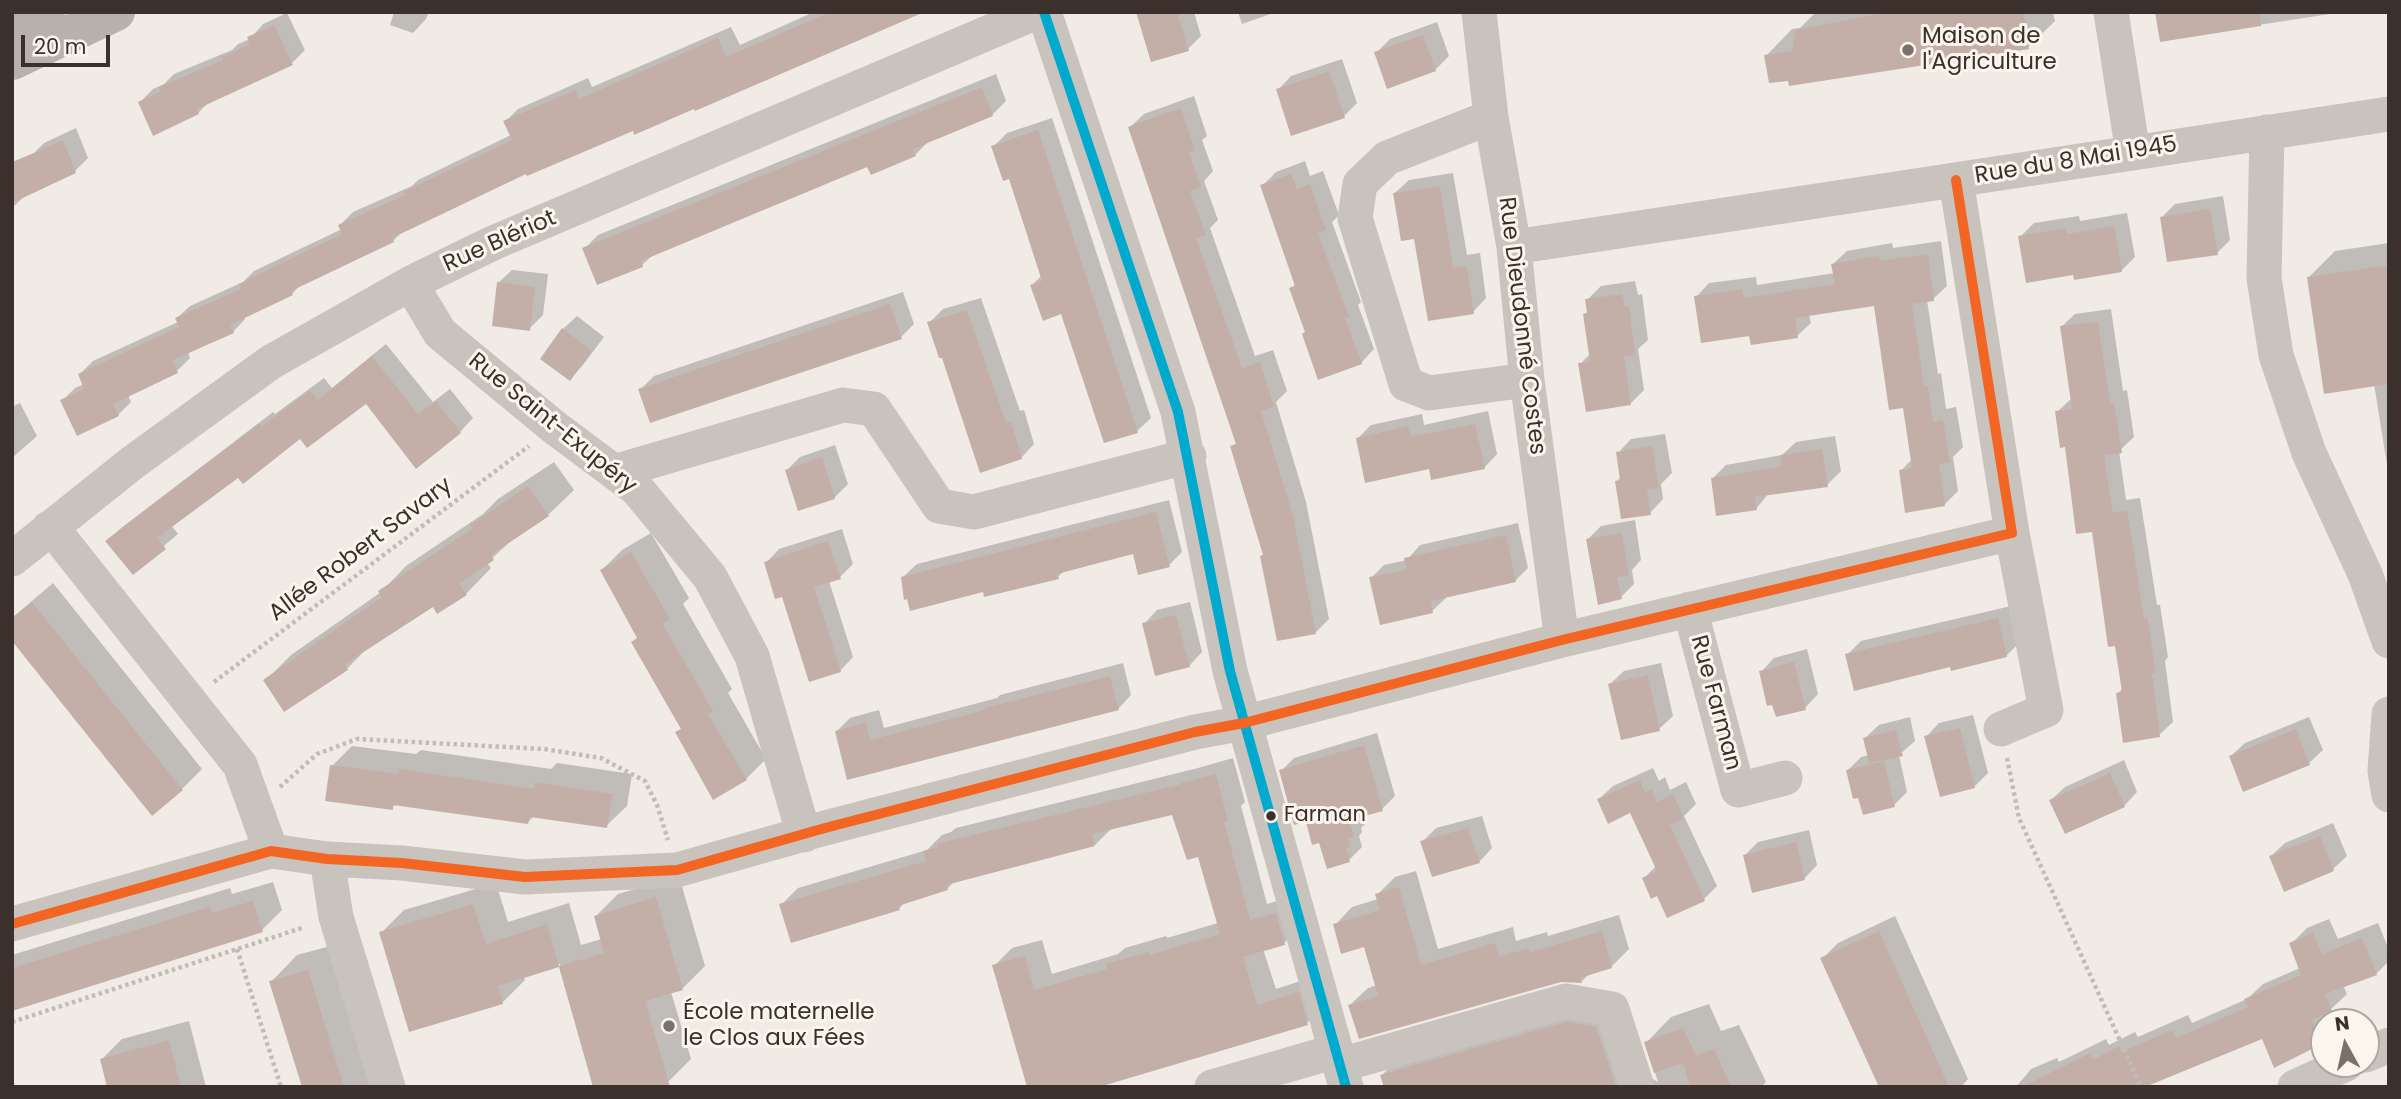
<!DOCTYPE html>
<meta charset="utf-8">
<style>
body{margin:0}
#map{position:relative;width:2401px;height:1099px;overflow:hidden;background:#f0ebe5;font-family:Poppins,sans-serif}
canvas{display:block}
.frame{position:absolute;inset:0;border:14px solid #3b302b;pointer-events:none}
.north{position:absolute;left:2310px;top:1008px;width:70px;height:70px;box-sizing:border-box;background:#fbf5ee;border:2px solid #aea6a0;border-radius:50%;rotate:352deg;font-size:19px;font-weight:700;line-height:28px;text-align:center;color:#3b302b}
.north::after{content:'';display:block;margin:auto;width:24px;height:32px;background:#7a716c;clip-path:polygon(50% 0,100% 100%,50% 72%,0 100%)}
.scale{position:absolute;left:21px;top:35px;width:89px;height:32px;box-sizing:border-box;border:4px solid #3b302b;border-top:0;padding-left:9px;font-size:21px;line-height:24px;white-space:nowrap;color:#3b302b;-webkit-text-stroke:5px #fbf5ee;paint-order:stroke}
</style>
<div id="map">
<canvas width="2401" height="1099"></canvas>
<div class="frame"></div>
<div class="north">N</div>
<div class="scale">20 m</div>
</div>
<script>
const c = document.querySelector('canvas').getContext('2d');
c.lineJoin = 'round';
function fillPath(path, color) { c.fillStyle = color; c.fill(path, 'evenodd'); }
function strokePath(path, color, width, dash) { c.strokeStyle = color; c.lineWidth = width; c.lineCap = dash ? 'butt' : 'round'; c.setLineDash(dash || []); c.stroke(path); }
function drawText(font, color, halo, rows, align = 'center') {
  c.font = font + ' Poppins,sans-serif'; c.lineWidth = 6; c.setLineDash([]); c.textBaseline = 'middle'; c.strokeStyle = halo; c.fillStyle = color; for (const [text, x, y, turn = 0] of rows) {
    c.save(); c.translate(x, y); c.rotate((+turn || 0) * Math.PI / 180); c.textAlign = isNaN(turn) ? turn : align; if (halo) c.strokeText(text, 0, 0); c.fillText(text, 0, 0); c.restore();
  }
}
const shadow = new Path2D(`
 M394,12h35l-3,7 -13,14 -23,-8z
 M814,12h101l-220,94 -168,66 -123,58 -11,11 -92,43 -9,10 -48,22 1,3 -12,13 -45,20 2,6 -13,13 -49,24 3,7 -13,13 -56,-14 13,-13 9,-4 -4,-10 13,-13 85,-39 -1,-4 13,-12 53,-24 11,-11 88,-42 -2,-4 13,-13 59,-26 6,-6 93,-45 -6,-13 13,-13 70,-31 4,9 139,-60 9,18z
 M1138,12h56l7,24 -13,13z
 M1238,12h38l-34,12z
 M1816,12h237l2,9 -27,26 -239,32 -23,-23 26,-27 8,-1z
 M2157,12h186l-182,28z
 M287,13l18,37 -14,14 -81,37 -12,12 -58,-11 13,-13 11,-5 10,-10 58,-24 6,-6 12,-5 13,-15z
 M1437,22l12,34 -14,14 -59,-17 14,-14z
 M1342,59l15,44 -13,13 -66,-26 13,-14z
 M996,74l10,27 -14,14 -63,26 -14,14 -47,9 -214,90 -12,11 -58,-16 14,-14z
 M1194,96l13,40 -5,4 11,31 -9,10 14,39 -8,8 45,128 18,-6 14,41 -11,11 30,100 23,117 -14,14 -51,-79 -32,-107 5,-5 -107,-315 14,-13z
 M1052,118l99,300 -14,13 -74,-119 -31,-27 10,-10 -32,-98 -17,-30 14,-14z
 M76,128l12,30 -13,13 -47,22 -16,15v-46l22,-9 10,-10z
 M1305,161l5,15 13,-5 16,44 -7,7 29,80 -3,3 16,44 -13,14 -54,-32 -16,-42 5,-6 -34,-97 14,-14z
 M1453,173l14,82 13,-2 6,45 -13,14 -57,-75 -21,-44 14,-13z
 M2223,196l7,44 -13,13 -55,-36 13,-13z
 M2127,213l8,44 -14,14 -47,2 -54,-36 14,-14 45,-7 1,5z
 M1941,241l6,45 -14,13 -6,1 11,74 3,-1 5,36 10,-2 7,40 -10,10 5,34 -14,14 -43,-34 11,-12 -8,-53 -28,-102 -67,10 2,9 -14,13 -46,-2 -55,-37 13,-14 47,-6 1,8 78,-12 -2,-9 14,-13 45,-8 1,5z
 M2389,243v234l-15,-93 -65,-107 26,-26z
 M512,270l36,4 -5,41 -14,14 -31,-46z
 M1635,281l3,14 4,-1 6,46 -10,9 6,41 -14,14 -50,-40 10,-10 -5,-40 4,-3 -2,-11 14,-14z
 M903,292l11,32 -13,13 -261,53 14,-14z
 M981,298l39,113 4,-1 10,34 -13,14 -78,-103 -14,-32 14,-14z
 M2111,309l12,82 4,-1 7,47 -15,14 7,49 14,-2 17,107h3l8,52 -3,4 8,61 -14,13 -41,-42 5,-5 -30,-158 -36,-118 15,-14 -11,-71 14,-13z
 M577,316l27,21 -21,28 -13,14 -7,-50z
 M386,344l47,58 17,-13 23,29 -13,14 -94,-30 -65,34 -63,39 -67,50 7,9 -45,38 -25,-31 13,-13 152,-116 2,2 49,-36 8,10z
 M20,403l17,33 -25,22v-51z
 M1488,411l9,43 -13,14 -54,-1 -72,-29 13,-13 51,-11 2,11z
 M1665,434l7,39 -11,11 2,15 -13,14 -33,-32 4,-4 -3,-24 13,-14z
 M1835,436l6,35 -14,14 -58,8 -13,16 -44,-30 14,-14 56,-10 14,-13z
 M835,445l13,39 -14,14 -47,-28 13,-13z
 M554,462l20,28 -26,25 -34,23 -27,25 4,5 -25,26 -33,10 -64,42 -22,23 -82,12 26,-26 90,-63 25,-26 77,-52 15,-15z
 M1169,500l13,52 -13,13 -35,-13 -69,18 -7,7 -74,13 -81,-13 14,-13z
 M1635,520l6,40 -9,10 2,14 -13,13 -33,-58 13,-13z
 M1518,523l10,45 -13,13 -70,15 1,2 -14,13 -61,-33 13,-13 23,-5 13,-15z
 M842,529l11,35 -13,13 -11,4 24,76 -13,14 -57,-76 -17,-32 13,-14z
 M651,533l38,65 -6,6 49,85 -4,4 38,66 -20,20 -69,-46 6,-6 -44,-90 -37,-67 20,-20z
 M53,583l149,186 -20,20 -170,-171z
 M1190,602l12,50 -13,14 -45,-42 13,-14z
 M2011,606l9,36 -14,14 -159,-1 14,-14z
 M1807,649l11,45 -13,14 -44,-36 13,-14z
 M1123,663l8,32 -13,14 -269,69 -12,-47 13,-13 29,-8 5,18 113,-30 3,-3z
 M1661,663l12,53 -14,13 -49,-45 14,-13z
 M1973,715l15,58 -14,14 -48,-50 13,-14z
 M1910,717l5,24 -16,14 8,37 -13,13 -34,-10 -12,-25 13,-13 8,-2 -4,-17 14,-13z
 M2309,717l14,33 -14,13 -65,27 -13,-34 14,-13z
 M1377,733l18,63 -13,13 -18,5 3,8 -6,6 1,4 -3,4 3,11 -13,13 -29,-19 -39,-70 13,-13z
 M352,746l64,8 5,-4 130,19 6,-6 75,11 -5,32 -21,20 -72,-10 -6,6 -131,-19 -5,5 -60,-42z
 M1233,758l12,44 -4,4 26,98 26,-8 9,30 -18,17 -21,6 13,40 40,-13 8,30 -17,17 -209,62 -104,-119 18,-18 30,-8 10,34 66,-20 7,-6 41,-12 1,2 51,-15 -19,-68 -26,-42 -61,15 -17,17 -140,36 -8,8 -41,12 -7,8 -118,-4 17,-17 129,-38 15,-15 9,-3 5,-4 242,-60z
 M2124,760l13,32 -13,14 -73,-6 14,-13z
 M1653,768l6,13 6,-4 5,13 16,-8 10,22 -12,12 33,70 -13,13 -47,-5 -13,-16 13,-13 -26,-54 -32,-12 14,-13z
 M1482,816l10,32 -13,14 -57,-20 14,-14z
 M2333,823l14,33 -14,13 -62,-13 14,-13z
 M1809,830l8,35 -13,14 -59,-24 13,-13z
 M1416,871l22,78 75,-22 3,14 31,-9 1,4 71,-21 10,34 -18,18 -21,6 -9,9 -21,-2 -210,25 18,-17 9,-3 -12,-40 -30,-20 17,-18 26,-8 -1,-4 18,-18z
 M679,876l26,90 -22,22 -12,4 20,67 -23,23 -73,5 -35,-123 -37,12 2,4 -23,23 -121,-70 23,-23 92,-27 12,39 61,-19 12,42 21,-6 -6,-23 22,-22z
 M273,882l9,28 -20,20 -250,79v-54l218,-67 2,6z
 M1895,916l73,163 -7,8h-80l-59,-128 16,-16z
 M2329,919l9,20 40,-16 11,27v11l-13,13 -33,11 4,9 -17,16 5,12h-11v18l-3,3 -58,-6 -119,50h-128l15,-18 26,-11 2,4 47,-23 3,6 26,-13 3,5 50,-22 4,8 55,-24 16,-15 37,-16 -9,-24 16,-16z
 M334,945l43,142h-74l-32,-105 26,-27z
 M1593,997l56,80 9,5 -12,-39 25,-26 38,-13 12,27 18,-6 27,57 -5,5h-203l-176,-12 25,-25z
 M189,1021l17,66h-97l-7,-28 20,-20z`);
const building = new Path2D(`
 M830,12l92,1 -227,98 -1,-2 -60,26 -1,-4 -106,45 -1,-2 -134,64 2,4 -103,49 2,4 -63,30 4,8 -61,27 5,13 -65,31 6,12 -42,20 -17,-36 24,-11 -6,-15 101,-47 -4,-9 66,-29 -2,-5 103,-50 -4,-9 67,-30 -2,-3 109,-52 -9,-19 72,-31 4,9 139,-61 8,19z
 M1136,12h41l12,39 -38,11z
 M1887,12h137l5,37 -240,37 -1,-5 -19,2 -5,-28 28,-4 4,-21z
 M2155,12h105l1,14 -101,16z
 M274,25l19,40 -96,44 2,5 -46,22 -15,-34 22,-10 -1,-5 64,-27 -1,-3 28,-13 -3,-7z
 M1423,35l13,36 -49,18 -13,-37z
 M1329,71l16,47 -54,18 -15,-47z
 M982,87l11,29 -80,33 3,7 -45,19 -4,-8 -226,94 2,6 -46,18 -15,-37z
 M1181,108l14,43 -6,1 12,35 -11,4 16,44 -10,3 46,130 18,-6 14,44 -13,5 32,105 23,118 -39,7 -17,-85 3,-1 -33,-109 6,-2 -108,-317z
 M1038,130l100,303 -34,10 -43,-129 -18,7 -13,-36 12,-4 -33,-102 -6,2 -12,-35z
 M63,140l13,33 -64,30v-40z
 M1291,174l6,15 13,-5 16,46 -8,3 31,84 -4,1 17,46 -44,16 -16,-46 3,-2 -16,-44 6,-2 -35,-101z
 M1440,186l13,82 14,-2 7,48 -46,7 -14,-82 -13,2 -8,-48z
 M2210,209l8,46 -51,7 -7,-45z
 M2114,226l8,46 -48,8 -1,-5 -47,8 -8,-47 48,-8 1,6z
 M1928,254l6,47 -22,3 12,82h4l5,36 10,-2 7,42 -11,2 6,42 -40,7 -6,-43 13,-2 -9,-60 -14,2 -15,-104 -79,12 3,20 -47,7 -2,-9 -48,7 -7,-47 48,-7 2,9 91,-14 -4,-20 48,-8 1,5z
 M2389,265v119l-65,10 -17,-117z
 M497,282l38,5 -5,44 -38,-5z
 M1622,294l3,13 4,-1 6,49 -11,1 7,49 -45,7 -8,-49 12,-1 -7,-48 4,-1 -2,-14z
 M890,304l12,35 -252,84 -12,-34z
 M967,310l39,113 5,-1 11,37 -42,14 -38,-115h-3l-12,-36z
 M2098,322l12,81h4l8,50 -18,2 9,58 14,-3 17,108 3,-1 9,56h-4l8,64 -37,6 -7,-50 6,-1 -7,-46 -7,1 -16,-115 -16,2 -11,-87 -5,1 -5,-37 17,-2 -12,-83z
 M562,328l30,23 -22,30 -30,-22z
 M372,356l46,58 18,-13 25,32 -45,36 -50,-65 -59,44 -7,-9 -57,45 -5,-6 -81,60 9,11 -33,26 -28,-34 154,-117 2,3 49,-37 8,10z
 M1475,424l10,45 -54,11 -2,-11 -64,14 -9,-45 52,-12 3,11z
 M1652,446l7,42 -12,2 4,25 -30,4 -6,-38 5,-1 -4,-28z
 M1822,449l6,38 -73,10 2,13 -41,6 -5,-38 71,-12 -2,-11z
 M822,457l13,42 -37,12 -13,-41z
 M528,486l21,30 -58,39 3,5 -35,24 8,11 -30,19 -4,-7 -88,57 3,6 -64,42 -21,-32 119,-83 -4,-6 95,-63 -3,-3z
 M1156,512l14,55 -32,8 -5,-21 -76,20 2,5 -75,18 -1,-5 -73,19 -3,-12 -3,1 -3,-23z
 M1622,533l7,43 -12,1 5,22 -24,6 -12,-66z
 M1506,535l10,47 -85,19 2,12 -53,12 -11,-48 37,-7 -2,-12z
 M828,541l13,38 -27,8 27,85 -32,10 -27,-85 -7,2 -11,-37z
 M631,552l39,67 -8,4 51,88 -5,3 39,66 -34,20 -38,-68 6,-3 -50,-87 6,-4 -37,-68z
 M32,602l151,188 -31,26 -140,-175v-23z
 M1176,615l14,52 -35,9 -13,-53z
 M1998,618l9,39 -56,14 -1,-4 -96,24 -9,-37z
 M1794,662l12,48 -30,7 -4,-12 -5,1 -8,-35z
 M1648,675l12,56 -39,9 -13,-56z
 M1110,676l9,34 -272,70 -12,-49 31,-9 4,18 115,-30v-2z
 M1960,728l15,60 -35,9 -16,-61z
 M2296,729l14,36 -67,27 -14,-36z
 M1896,730l7,26 -34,7 -6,-25z
 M1364,745l19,66 -34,9 5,17 -6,1 2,9 -4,1 4,14 -23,7 -8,-26 -7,2 -6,-23 -12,3 -15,-55z
 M1884,761l11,46 -32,8 -5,-17 -5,1 -7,-29z
 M330,765l69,9v-5l135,20 1,-7 78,12 -6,34 -77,-11 -2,7 -135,-19v5l-68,-9z
 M2110,773l15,34 -60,27 -16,-34z
 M1216,774l12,47 -4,1 26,98 26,-7 9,32 -42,12 13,44 2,4 41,-13 9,33 -209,62h-72l-35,-122 33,-9 9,34 73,-21 -2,-5 44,-12 1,3 70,-21 -22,-77 -11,3 -15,-45 -80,19 3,12 -149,39 2,5 -50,16 2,4 -109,33 -12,-39 147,-43 -3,-10 15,-4 -2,-3 246,-60 -1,-1z
 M1640,780l5,13 7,-4 5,13 16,-8 11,25 -14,6 35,76 -38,17 -10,-22 -6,3 -9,-21 15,-7 -27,-58 -22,11 -11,-25z
 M1468,828l12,35 -48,14 -12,-36z
 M2320,836l14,35 -50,21 -15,-36z
 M1796,842l9,38 -53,13 -9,-38z
 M1399,887l22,78 74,-22 4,14 30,-9 1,4 72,-21 10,37 -32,10 2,5 -21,-1 -202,57 -11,-34 30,-9 -14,-49 -23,7 -8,-30 47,-14 -5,-16z
 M656,897l27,93 -38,11 25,86h-77l-34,-120 -61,19 5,18 -94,28 -30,-100 94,-28 13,40 61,-20 12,42 45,-13 -10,-37z
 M253,901l10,31 -251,79v-43l198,-61 2,6z
 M1879,931l70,156h-70l-59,-129z
 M2313,933l9,21 40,-16 15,37 -52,19 7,17 -20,9 10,24 -48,24 -12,-29 -117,48h-123l68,-34 3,7 26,-14 2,6 51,-22 4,8 72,-31 -4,-8 57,-24 -12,-32z
 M308,970l36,117h-42l-33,-106z
 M1567,1022l29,5 20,60h-232l-4,-12z
 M1683,1028l13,27 18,-6 17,38h-41l-7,-24 -29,10 -10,-31z
 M169,1040l12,47h-74l-7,-28z`);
const path = new Path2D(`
 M214,682l315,-236
 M2007,758l12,60 122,269
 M280,787l37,-33 40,-15 187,10 57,9 44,23 12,24 11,35
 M237,949l44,138
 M12,1022l293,-95`);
const minor = new Path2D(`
 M1044,12l134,400 52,259 116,416
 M1479,12l12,105 23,130 13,133 35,260
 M2111,12l22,141
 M1491,117l-104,41 -27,26 -5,34 51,166 23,9 98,-13
 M2267,132l-3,146 12,77 33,98 56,121 24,67
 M1514,247l875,-133
 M413,282l2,9 25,42 114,94 83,62 73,88 42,79 52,179
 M614,472l229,-67 31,4 65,97 35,6 215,-56
 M49,528l10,9 181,228 31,86
 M12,559l120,-96 139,-101 142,-80 80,-39 544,-231
 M1690,609l48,181 47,-12
 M2389,714l-4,57 4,24
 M2001,729l45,-19 -34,-177
 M327,859l9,58 52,170
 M12,924l259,-73 56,8 75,4 123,14 152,-7 148,-42 370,-96 49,-9 318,-83 450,-107 -56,-353
 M2366,1055l23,-10
 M1340,1065l226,-64 46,8 25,78
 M1212,1087l124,-36
 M2295,1087l51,-23`);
const major = new Path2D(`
 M12,28l34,-16
 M12,61l104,-49`);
const bus1 = new Path2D(`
 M1044,12l134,400 52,259 116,416`);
const bus2 = new Path2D(`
 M12,924l259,-73 56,8 75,4 123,14 152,-7 148,-42 370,-96 49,-9 318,-83 450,-107 -56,-353`);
const markers = [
 [1908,50,7,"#7a716c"],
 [1271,816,6,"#3b302b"],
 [669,1026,7,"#7a716c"]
];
const busNames = [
 ["Farman",1284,816]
];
const poiNames = [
 ["Maison de",1922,37],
 ["l'Agriculture",1922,63],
 ["École maternelle",683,1013],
 ["le Clos aux Fées",683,1039]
];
const streetNames = [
 ["Rue du 8 Mai 1945",2076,161,-9],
 ["Rue Blériot",500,242,-24],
 ["Rue Dieudonné Costes",1521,326,83],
 ["Rue Saint-Exupéry",552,424,39],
 ["Allée Robert Savary",361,550,-37],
 ["Rue Farman",1715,703,75]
];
fillPath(shadow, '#0003');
fillPath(building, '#c3afa7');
strokePath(path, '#c2bbb6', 4.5, [3.5, 3.5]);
strokePath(minor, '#c9c3be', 35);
strokePath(major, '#b8b1ad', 38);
strokePath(bus1, '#00a9ce', 10);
strokePath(bus2, '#f26522', 10);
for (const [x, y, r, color] of markers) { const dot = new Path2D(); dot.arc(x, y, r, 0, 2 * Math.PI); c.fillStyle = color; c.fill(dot); strokePath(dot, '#fbf5ee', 2.5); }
drawText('21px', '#3b302b', '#fbf5ee', busNames, 'left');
drawText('23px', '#3b302b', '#fbf5ee', poiNames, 'left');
drawText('23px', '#3b302b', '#fbf5ee', streetNames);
</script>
